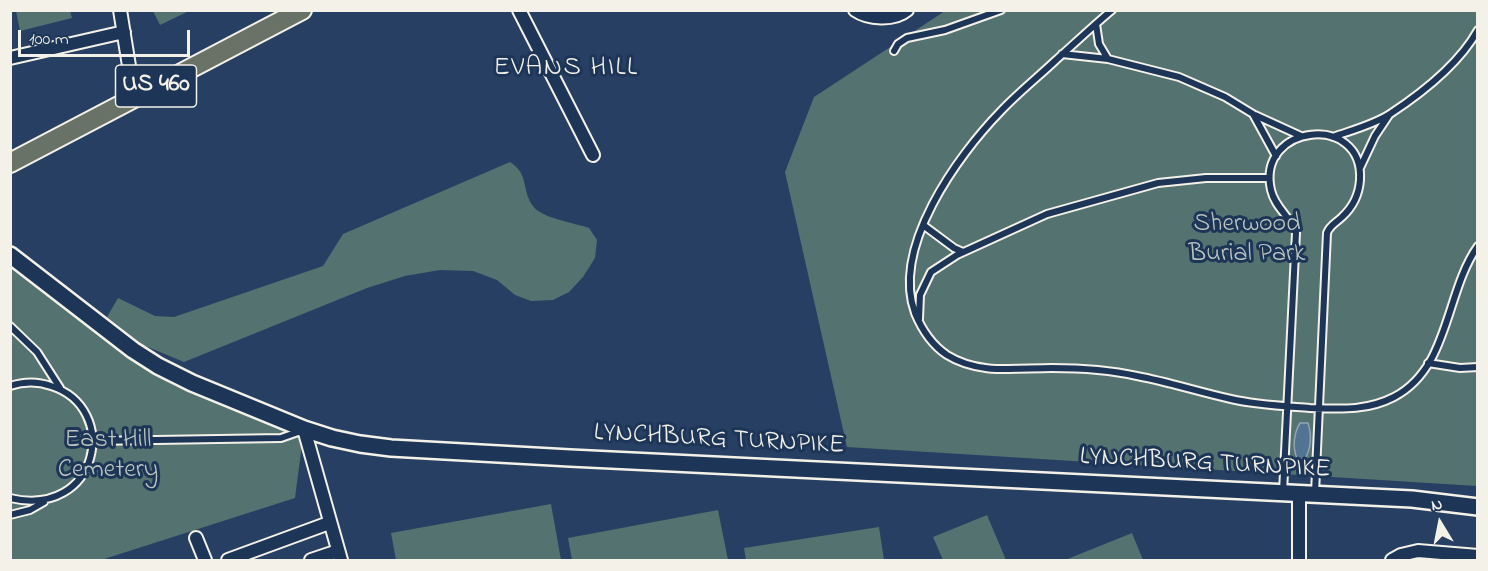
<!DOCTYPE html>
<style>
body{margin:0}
#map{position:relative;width:1488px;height:571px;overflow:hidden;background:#273f62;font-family:"Indie Flower",sans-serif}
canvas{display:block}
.frame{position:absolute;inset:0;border:12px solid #f4f1e8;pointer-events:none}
.north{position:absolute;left:1410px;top:493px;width:60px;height:60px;-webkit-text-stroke:4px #1d3557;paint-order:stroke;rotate:350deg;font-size:16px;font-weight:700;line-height:24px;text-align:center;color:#f4f1e8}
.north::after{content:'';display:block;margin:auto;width:21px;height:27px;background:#f4f1e8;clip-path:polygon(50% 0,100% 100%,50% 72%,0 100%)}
.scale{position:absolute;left:18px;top:30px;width:172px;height:27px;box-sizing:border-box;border:3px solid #f4f1e8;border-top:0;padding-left:8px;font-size:18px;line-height:21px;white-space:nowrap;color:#f4f1e8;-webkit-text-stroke:4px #1d3557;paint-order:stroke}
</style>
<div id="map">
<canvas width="1488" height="571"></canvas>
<div class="frame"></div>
<div class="north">N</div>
<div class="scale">100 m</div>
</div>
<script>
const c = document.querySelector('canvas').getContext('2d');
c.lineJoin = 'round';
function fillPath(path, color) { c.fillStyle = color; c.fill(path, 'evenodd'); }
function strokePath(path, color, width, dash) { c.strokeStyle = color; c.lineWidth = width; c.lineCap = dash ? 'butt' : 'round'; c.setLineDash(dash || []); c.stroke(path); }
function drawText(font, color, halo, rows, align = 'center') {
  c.font = font + ' "Indie Flower",sans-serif'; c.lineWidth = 6; c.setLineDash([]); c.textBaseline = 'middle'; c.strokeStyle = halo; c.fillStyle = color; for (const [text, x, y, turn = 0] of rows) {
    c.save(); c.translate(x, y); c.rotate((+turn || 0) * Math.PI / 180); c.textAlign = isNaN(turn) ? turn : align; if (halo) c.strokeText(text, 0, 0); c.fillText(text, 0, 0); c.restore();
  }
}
const green = new Path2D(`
 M16,11h54l2,7 -52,13z
 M153,11h36l-29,14z
 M945,11h532v475l-630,-39 -62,-275 29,-75z
 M510,162c20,13 11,28 23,44 8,12 42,17 56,22l8,12 -2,18 -12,19 -14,15 -16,8 -22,1 -16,-6 -18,-15 -24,-9 -33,-1 -35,6 -38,12 -183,74 -41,-17 -36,-28 11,-19 37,18 19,1 149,-51 20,-32z
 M10,267l165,119 129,43 -9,69 -194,62h-90z
 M551,504l10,56h-165l-5,-27z
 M718,510l10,50h-156l-4,-22z
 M987,515l19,45h-63l-10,-23z
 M879,527l5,33h-138l-2,-12z
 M1132,533l11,27h-78z`);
const water = new Path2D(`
 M1300,423h8c4,12 3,26 -3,36l-8,-1c-5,-11 -3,-25 3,-35z`);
const service = new Path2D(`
 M1112,10c-19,16 -37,33 -56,50 -18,17 -38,33 -55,51 -44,45 -110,137 -86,202 7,17 17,32 32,42 32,20 69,13 105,13 27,0 58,2 85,8 32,6 62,16 94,23 26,6 53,7 79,9 30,1 57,3 84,-11 56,-29 51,-105 84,-151
 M1096,24l3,20 9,15 71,18 46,20 28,17 23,42
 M894,51l4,-7 9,-6 38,-8 56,-20
 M1062,54l46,5
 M1255,115l46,21
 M1333,137c19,-7 40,-12 57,-23 32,-21 69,-50 88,-84
 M1360,168l15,-32 14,-21
 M923,225l31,23 9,4
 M919,319l1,-24 11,-23 26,-17 90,-41 111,-31 48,-5h63
 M10,326l27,26 23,36
 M1428,363l32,5 18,-1
 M10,386c15,-5 27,-5 41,0 70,22 48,133 -41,112
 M93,441l188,-3 20,-7
 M1283,492l13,-259c-5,-16 -21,-25 -25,-43 -15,-66 93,-78 89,-10 -1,14 -7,27 -18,37 -6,6 -12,8 -15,16l-12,260
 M10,515l20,-5 14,-8`);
const minor = new Path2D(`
 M120,10l14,87
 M519,10l74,145
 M855,10c13,9 39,11 52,0
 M10,58l114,-26
 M304,429l37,131
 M1299,493v67
 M196,538l9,22
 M228,560l101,-37
 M311,560l27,-9
 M1392,560l9,-5 17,-4 60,5`);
const tertiary = new Path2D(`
 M10,255l123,95 25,16 34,17 112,46 28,9 28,6 31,4 179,10 842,41 66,8`);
const primary = new Path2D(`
 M10,163l292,-153`);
const shields = [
 [156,86,81]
];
const shieldNames = [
 ["US 460",156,86]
];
const parkNames = [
 ["Sherwood",1247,226],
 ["Burial Park",1247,256],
 ["East Hill",108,442],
 ["Cemetery",108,472]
];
const streetNames = [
 ["LYNCHBURG TURNPIKE",719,441,3],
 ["LYNCHBURG TURNPIKE",1205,465,3]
];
const neighbourhoodNames = [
 ["EVANS HILL",566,70]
];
fillPath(green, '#547270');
fillPath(water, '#527393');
strokePath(water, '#93a5b5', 1.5);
strokePath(service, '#f4f1e8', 10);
strokePath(minor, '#f4f1e8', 16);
strokePath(tertiary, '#f4f1e8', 20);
strokePath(primary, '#f4f1e8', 22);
strokePath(service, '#1d3557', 6);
strokePath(minor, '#1d3557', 12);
strokePath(tertiary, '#1d3557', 15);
strokePath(primary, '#697266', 18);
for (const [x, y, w] of shields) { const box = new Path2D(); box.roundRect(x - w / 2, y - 21, w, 42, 4.5); c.fillStyle = '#1d3557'; c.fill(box); strokePath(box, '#f4f1e8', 1.5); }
drawText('bold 24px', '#f4f1e8', null, shieldNames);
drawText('26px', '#bcc5be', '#1d3557', parkNames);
drawText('26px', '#f4f1e8', '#1d3557', streetNames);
c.letterSpacing = '1.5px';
drawText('27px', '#f4f1e8', '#1d3557', neighbourhoodNames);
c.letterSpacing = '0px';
</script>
